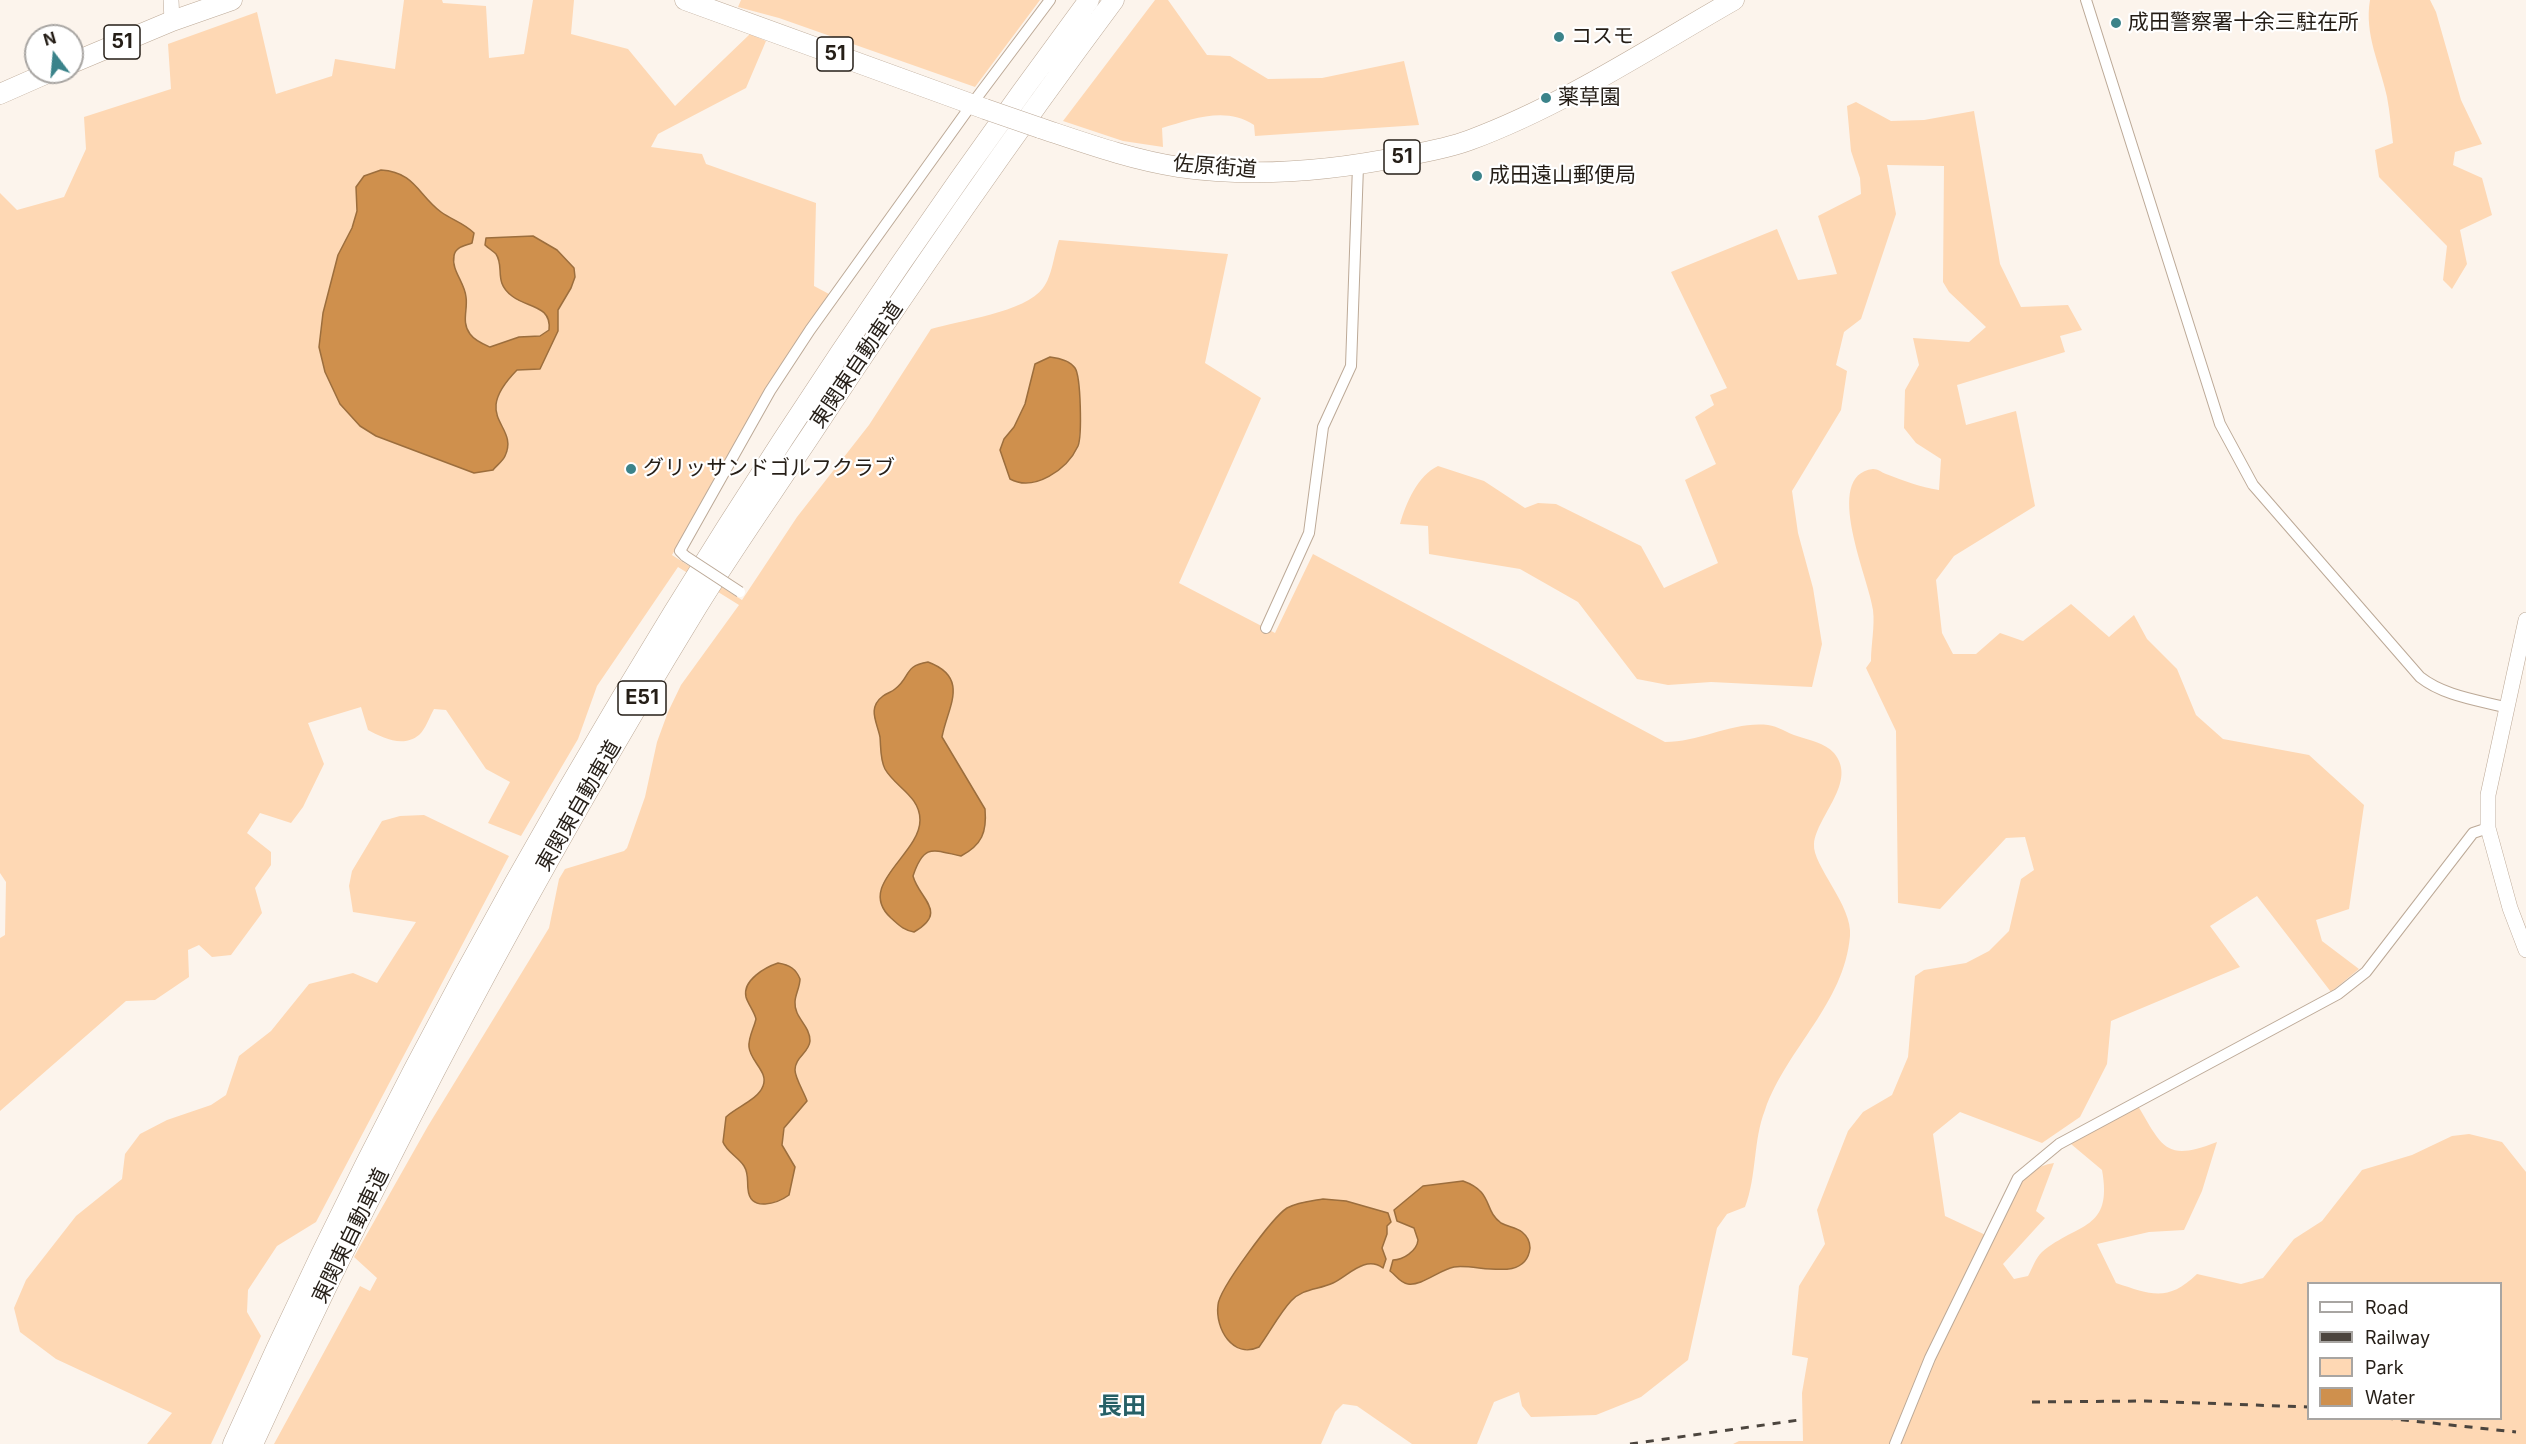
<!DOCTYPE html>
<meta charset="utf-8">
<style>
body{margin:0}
#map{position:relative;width:2526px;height:1444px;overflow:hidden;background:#fcf4ec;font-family:Inter,sans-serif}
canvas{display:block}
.legend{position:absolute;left:2307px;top:1282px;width:195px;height:138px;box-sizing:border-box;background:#fff;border:2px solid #a8a5a2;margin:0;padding:8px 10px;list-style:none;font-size:18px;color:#251e17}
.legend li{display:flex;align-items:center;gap:12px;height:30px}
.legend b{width:30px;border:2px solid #a8a5a2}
.north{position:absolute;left:24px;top:24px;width:60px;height:60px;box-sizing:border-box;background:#fff;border:2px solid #a8a5a2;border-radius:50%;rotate:344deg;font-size:16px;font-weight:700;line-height:24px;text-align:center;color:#251e17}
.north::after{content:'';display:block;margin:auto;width:21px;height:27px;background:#3b838a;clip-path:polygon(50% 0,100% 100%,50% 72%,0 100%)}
</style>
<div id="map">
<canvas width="2526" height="1444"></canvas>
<ul class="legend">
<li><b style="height:8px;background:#fff"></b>Road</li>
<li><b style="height:8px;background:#4c453e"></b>Railway</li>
<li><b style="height:16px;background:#fed8b4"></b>Park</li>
<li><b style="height:16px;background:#cf904d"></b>Water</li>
</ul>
<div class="north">N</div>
</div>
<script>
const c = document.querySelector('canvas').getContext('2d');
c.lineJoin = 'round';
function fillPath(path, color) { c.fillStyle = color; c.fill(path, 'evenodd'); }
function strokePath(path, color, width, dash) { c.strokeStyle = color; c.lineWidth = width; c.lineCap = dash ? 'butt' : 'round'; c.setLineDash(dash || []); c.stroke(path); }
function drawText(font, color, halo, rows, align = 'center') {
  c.font = font + ' Inter,"Noto Sans JP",sans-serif'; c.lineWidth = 4.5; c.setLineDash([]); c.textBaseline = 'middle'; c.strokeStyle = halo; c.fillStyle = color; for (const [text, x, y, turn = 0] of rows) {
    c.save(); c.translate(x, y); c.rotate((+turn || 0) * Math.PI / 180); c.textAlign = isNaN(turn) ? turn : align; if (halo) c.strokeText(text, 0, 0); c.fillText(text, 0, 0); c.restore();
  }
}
const green = new Path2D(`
 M404,0h38l1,3 43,3 3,52 35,-4 9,-54h41l-3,34 57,15 47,57 75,-72 16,7 -20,47 -88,46 -7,13 51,7 4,10 110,39 -2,83 15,8c-59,84 -108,172 -157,261l70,45 55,-83 72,-92 62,-96c27,-8 95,-17 112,-41 9,-11 11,-34 16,-48l169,14 -23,109 56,35 -82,185 96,50 38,-79 352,188c35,0 69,-21 103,-17 10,1 19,8 29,11 12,4 28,7 37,17 24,29 -17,62 -20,91 -2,21 39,62 36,92 -6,68 -63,112 -85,174 -12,30 -8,66 -20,97l-18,7 -10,14 -29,132 -47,37 -45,18 -65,2 -9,-11 -3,-14 -25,10 -17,42h-65l-55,-38 -14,-2 -8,8 -14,32h-1047l86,-158 10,5 7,-13 -23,-21 74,-131 121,-198 10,-49 6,-10 59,-18 3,-3 18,-51 12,-55 11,-30 13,-27 58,-80 -61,-38 -81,119 -19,53 -57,97 -33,-13 22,-41 -24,-13 -40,-59 -12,-1c-4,7 -9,21 -15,26 -16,13 -36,3 -51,-5l-7,-23 -53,16 16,41 -21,43 -12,16 -31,-10 -13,20 24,19v13l-16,23 7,25 -31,42 -19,2 -13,-12 -11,5 1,27 -34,23 -29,1 -126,110v-173l5,-3 1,-53 -6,-9v-680l17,17 47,-13 22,-48 -2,-32 87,-28 -3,-45 89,-32 19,82 56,-18 3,-17 60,10z
 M741,0h299l-65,87 -196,-69 -41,-11z
 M1155,0h13l39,55 23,1 38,23 54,-1 82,-17 15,64 -164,11 -1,-11c-28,-19 -62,-6 -92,3l1,19 -40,-6 -60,-20z
 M2370,0h60l6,12 25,88 21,44 -27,8 -2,13 29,13 10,37 -32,15 7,34 -15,25 -9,-9 4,-34 -68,-69 -4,-27 18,-7c-2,-15 -3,-31 -6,-46 -7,-33 -23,-63 -17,-97z
 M1856,102l35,19 33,-1 50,-9 26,153 21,43 47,-2 14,25 -22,6 5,16 -108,33 9,40 50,-14 19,95 -81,50 -18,24 6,53 11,21h23l24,-21 23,8 48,-37 38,33 25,-22 13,24 30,30 19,46 27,24 86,16 55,50 -15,104 -33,11 6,21 37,28 -28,23 -74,-96 -47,30 30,41 -129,54 -4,43 -27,53 -38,26 -82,-31 -27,22 12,82 47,22c14,-28 27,-71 62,-75l-18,48 9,7 -42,46 11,15 14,-3c4,-7 8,-19 14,-24 36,-30 71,-21 60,-82l-31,-26 67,-38c25,42 28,56 79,36l-15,49 -18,39 -35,2 -52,12 19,39c36,12 52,19 81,-9l44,10 22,-6 31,-39 28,-18 40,-51 50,-15 40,-19 17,-2 33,8 24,30v272h-793l6,-3h64l-1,-48 6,-35 -16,-3 7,-69 26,-42 -8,-34 31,-79 15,-19 29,-17 16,-38 7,-81 9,-6 42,-7 23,-12 20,-20 12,-52 13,-9 -9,-33 -19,1 -66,71 -42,-6 -2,-172 -30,-63 5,-7c0,-16 4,-35 2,-51 -3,-29 -52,-135 0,-141 5,0 8,3 13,5 18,7 34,13 53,16l2,-31 -25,-16 -12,-15 1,-38 14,-25 -6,-27 56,4 17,-15 -37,-35 -6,-10 1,-116 -57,-1 9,49 -35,105 -17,13 -8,33 11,6 -6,39 -49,81 6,42 15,55 9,56 -10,43 -101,-5 -43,3 -31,-6 -59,-77 -58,-33 -91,-15 -1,-28 -28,-2c6,-21 18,-49 38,-58l46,15 41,27 13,-5 18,1 85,42 23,42 54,-25 -33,-83 31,-16 -21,-47 19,-12 -4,-10 17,-7 -56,-116 106,-43 21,51 39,-6 -19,-58 43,-22 -1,-16 -9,-27 -4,-45zM2308,1284h192v134h-192z
 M424,815l85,41 -193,366 -39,24 -29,44 -1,22 14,24 -50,108h-64l25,-31 -116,-54 -36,-27 -6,-24 12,-28 50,-64 46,-37 3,-25 15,-20 27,-14 44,-15 15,-10 13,-39 32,-25 38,-47 44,-11 24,10 39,-61 -63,-10 -4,-26 3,-15 30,-50 18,-5z`);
const water = new Path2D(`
 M381,170c34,2 37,25 60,42 11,8 23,11 33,21l-2,10c-8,3 -17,4 -18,13 -3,14 11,27 12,41 2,13 -5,25 4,37 5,7 13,10 20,13l29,-10 21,-1 9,-6c3,-25 -22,-22 -37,-34 -19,-14 -7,-29 -16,-42 -3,-3 -8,-6 -11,-9l1,-7 47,-2 24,14 17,18 1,9 -4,11 -13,22v21l-18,38 -23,1c-48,49 3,54 -12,86 -2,5 -9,10 -12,14l-19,3 -98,-37 -16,-10 -20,-22 -15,-32 -6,-25 4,-34 15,-58 14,-27 5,-17 -1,-24 8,-11z
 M1050,357c8,1 20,4 25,11 6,9 7,68 3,78 -11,24 -44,46 -68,33l-10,-29 4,-11 10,-12 11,-23 10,-40z
 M928,662c43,16 19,46 14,75l43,72c2,23 -3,36 -24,47 -28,-6 -37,-13 -48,20 6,23 36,36 1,56 -11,-2 -15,-7 -23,-14 -36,-33 29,-63 29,-98 0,-24 -25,-33 -35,-51 -5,-10 -4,-21 -5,-32 -3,-15 -13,-29 3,-41 4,-3 9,-4 12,-7 16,-12 8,-23 33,-27z
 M778,963c12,2 18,6 22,16 0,8 -5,16 -5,23 -1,16 15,23 15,39 -1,12 -15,16 -15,29 0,8 9,22 12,31l-23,27 -2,17 13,22 -6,28c-11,8 -39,18 -41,-6 -1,-8 1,-15 -4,-23 -5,-8 -18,-15 -21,-24l3,-25c10,-10 32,-17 37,-31 6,-14 -13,-25 -14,-39 -1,-9 5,-19 7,-28 -2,-8 -8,-15 -10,-22 -4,-17 20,-30 32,-34z
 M1463,1181c31,11 20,29 38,42 7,4 15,4 21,9 5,4 8,10 8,16 -4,36 -54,15 -76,19 -15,3 -32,19 -46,17 -8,-1 -12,-9 -18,-13l3,-11c10,0 24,-9 25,-20l-4,-12 -17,-7 -3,-11 29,-24z
 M1323,1199l23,2 42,12 3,9 -4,4v8l-5,14 4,11 -3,9c-18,-13 -35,8 -50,15 -15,7 -30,5 -42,18 -12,13 -21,31 -32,46 -26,12 -44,-18 -41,-42 1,-16 55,-88 69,-97 11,-6 24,-7 36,-9z`);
const street = new Path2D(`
 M2086,0l134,424 33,61 167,192c24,19 58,23 88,31
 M685,556l-5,-5 90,-160 40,-61 162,-226 78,-104
 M1266,628l43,-95 14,-106 28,-61 7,-200
 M1895,1444l35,-86 88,-180 41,-34 279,-150 28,-22 107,-139 15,-5`);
const secondary = new Path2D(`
 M171,0l1,21
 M2526,620l-38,175v33l22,80 16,42`);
const highway = new Path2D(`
 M685,0l300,109
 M72,63l100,-42 60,-21
 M0,94l50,-22
 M1040,128c45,15 92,32 139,39 75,11 152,4 225,-11 22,-4 45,-8 66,-16 94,-35 178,-91 264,-140
 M233,1444c229,-515 521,-992 856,-1444
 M253,1444c131,-288 279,-567 444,-837 37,-60 78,-118 117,-177 96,-146 195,-289 300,-430`);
const rail = new Path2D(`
 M2032,1402l113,-1 163,6
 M2385,1418l131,14
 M1630,1444l169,-24`);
const streetBridge = new Path2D(`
 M685,556l55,36`);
const highwayBridge = new Path2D(`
 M985,109l55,19`);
const markers = [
 [2116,23,6,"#3b838a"],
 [1559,37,6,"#3b838a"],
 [1546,98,6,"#3b838a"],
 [1477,176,6,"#3b838a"],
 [631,469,6,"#3b838a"]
];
const shields = [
 [122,42,36],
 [835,54,36],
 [1402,157,36],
 [642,698,48]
];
const shieldNames = [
 ["51",122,42],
 ["51",835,54],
 ["51",1402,157],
 ["E51",642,698]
];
const poiNames = [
 ["成田警察署十余三駐在所",2128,23],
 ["コスモ",1571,37],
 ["薬草園",1558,98],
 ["成田遠山郵便局",1489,176],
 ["グリッサンドゴルフクラブ",643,469]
];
const streetNames = [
 ["佐原街道",1215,167,5],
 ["東関東自動車道",857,365,-56],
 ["東関東自動車道",579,806,-60],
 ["東関東自動車道",351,1236,-64]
];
const quarterNames = [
 ["長田",1122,1407]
];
fillPath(green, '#fed8b4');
fillPath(water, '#cf904d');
strokePath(water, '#9c6e3d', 1.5);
strokePath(street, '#bca997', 12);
strokePath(secondary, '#bca997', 16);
strokePath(highway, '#bca997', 21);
strokePath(street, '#fff', 10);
strokePath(secondary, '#fff', 15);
strokePath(highway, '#fff', 20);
strokePath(rail, '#4c453e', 3, [8, 8]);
strokePath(streetBridge, '#bca997', 12, []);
strokePath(highwayBridge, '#bca997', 21, []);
strokePath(streetBridge, '#fff', 10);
strokePath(highwayBridge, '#fff', 20);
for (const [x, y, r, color] of markers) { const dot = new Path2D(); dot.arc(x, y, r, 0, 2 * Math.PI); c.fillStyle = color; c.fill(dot); strokePath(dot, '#fff', 2); }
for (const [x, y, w] of shields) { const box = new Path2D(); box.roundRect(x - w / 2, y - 17, w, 34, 4.5); c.fillStyle = '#fff'; c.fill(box); strokePath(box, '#251e17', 1.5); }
drawText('bold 20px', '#251e17', null, shieldNames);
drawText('21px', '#251e17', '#fff', poiNames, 'left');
drawText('21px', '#251e17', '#fff', streetNames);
drawText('bold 24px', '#276066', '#fff', quarterNames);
</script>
